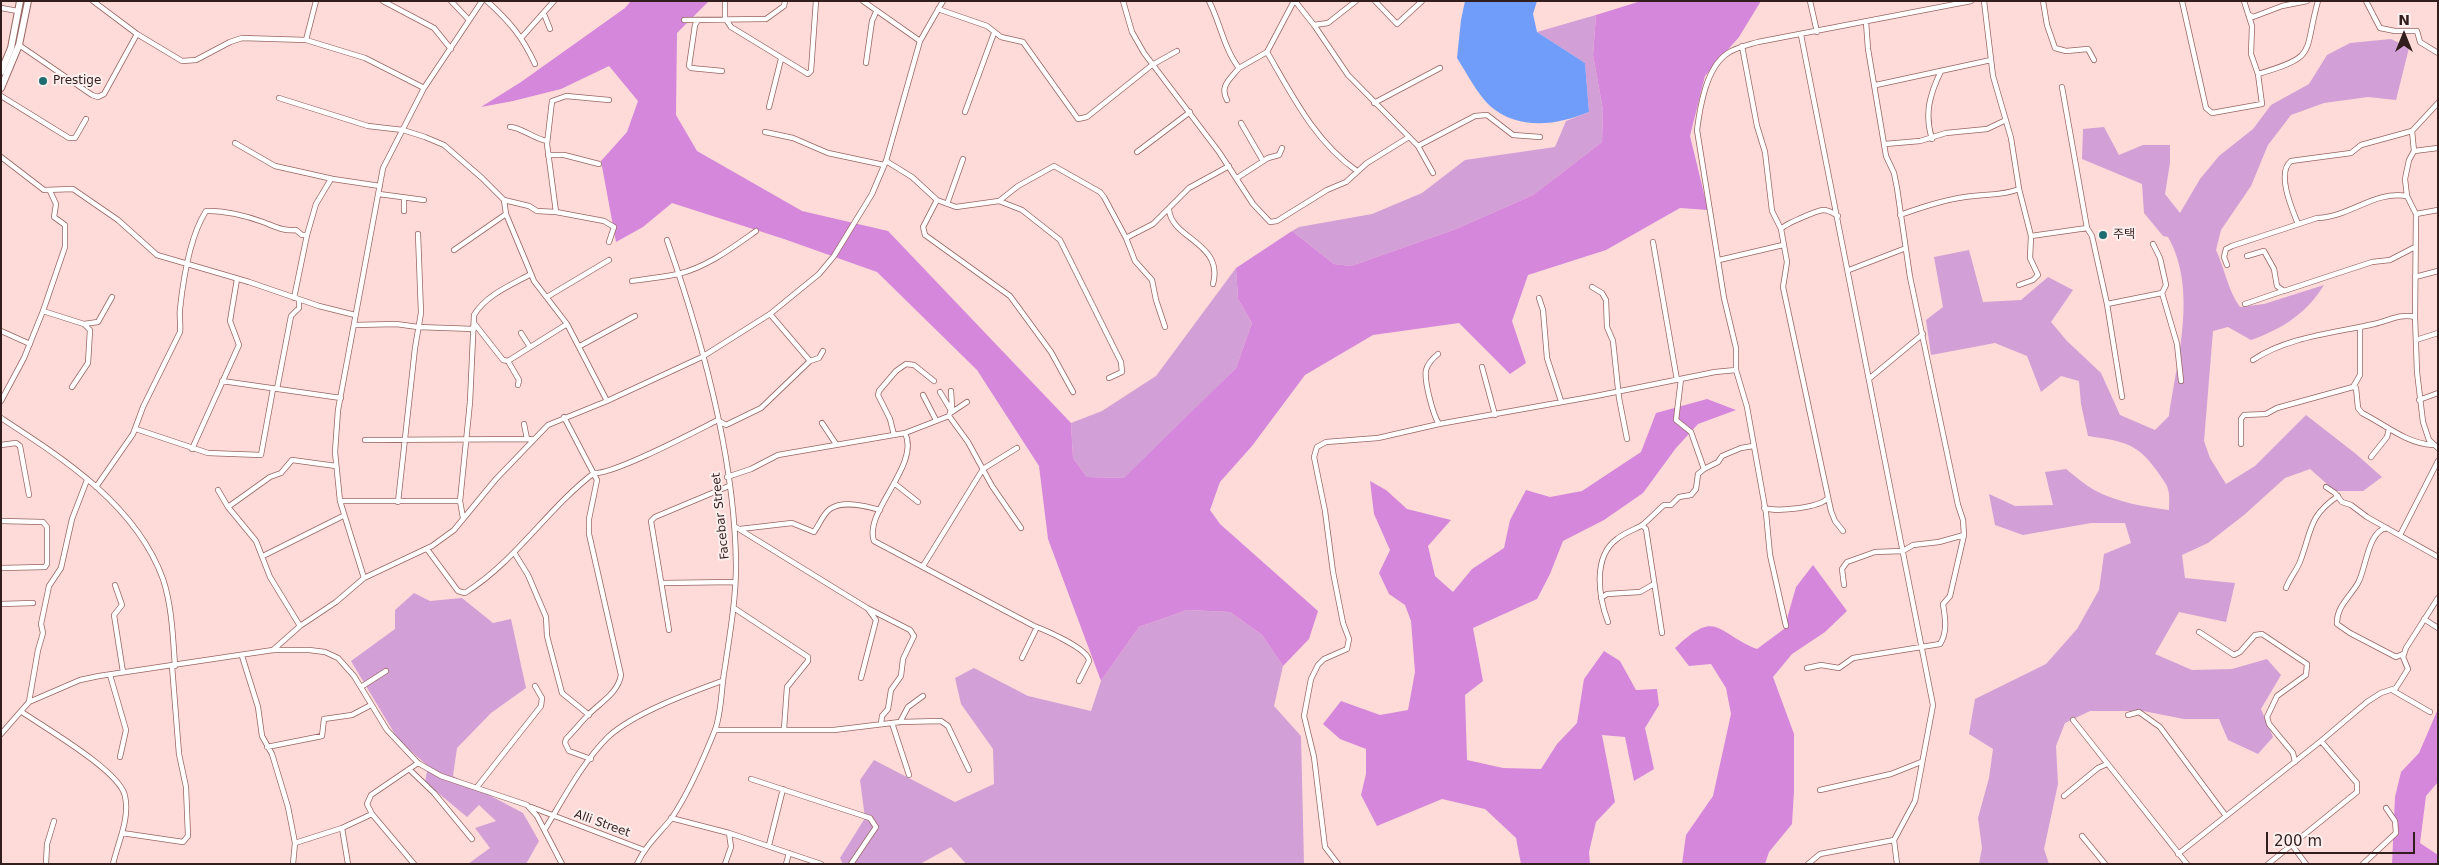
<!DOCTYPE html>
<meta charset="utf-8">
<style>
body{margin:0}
#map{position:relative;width:2439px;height:865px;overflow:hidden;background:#fedbd8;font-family:"DejaVu Sans",sans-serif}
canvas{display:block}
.frame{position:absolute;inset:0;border:2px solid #321e1c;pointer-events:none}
.north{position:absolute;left:2379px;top:10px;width:50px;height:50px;-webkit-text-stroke:4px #fbefee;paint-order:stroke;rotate:0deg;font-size:14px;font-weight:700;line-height:20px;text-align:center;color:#321e1c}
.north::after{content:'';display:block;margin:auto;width:18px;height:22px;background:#321e1c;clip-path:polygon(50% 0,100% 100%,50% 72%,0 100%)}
.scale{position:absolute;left:2266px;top:832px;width:149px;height:22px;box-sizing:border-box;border:2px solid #321e1c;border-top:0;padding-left:6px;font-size:15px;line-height:18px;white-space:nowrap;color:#321e1c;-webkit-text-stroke:4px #fbefee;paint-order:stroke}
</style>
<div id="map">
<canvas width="2439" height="865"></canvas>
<div class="frame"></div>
<div class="north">N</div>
<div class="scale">200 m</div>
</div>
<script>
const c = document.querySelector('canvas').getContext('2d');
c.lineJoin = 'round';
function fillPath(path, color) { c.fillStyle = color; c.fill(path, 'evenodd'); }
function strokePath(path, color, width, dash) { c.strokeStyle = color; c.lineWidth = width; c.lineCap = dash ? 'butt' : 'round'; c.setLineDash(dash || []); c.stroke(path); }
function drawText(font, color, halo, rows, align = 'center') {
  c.font = font + ' "DejaVu Sans","Noto Sans KR",sans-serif'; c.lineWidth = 4; c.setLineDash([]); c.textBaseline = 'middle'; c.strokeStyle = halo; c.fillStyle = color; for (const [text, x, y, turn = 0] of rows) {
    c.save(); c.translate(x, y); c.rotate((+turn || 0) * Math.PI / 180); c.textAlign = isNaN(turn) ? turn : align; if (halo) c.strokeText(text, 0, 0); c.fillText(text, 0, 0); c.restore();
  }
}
const green = new Path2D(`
 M1596,15l-3,40 10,55 -1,32 -69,53 -77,34 -105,37 -17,-2 -42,-33 7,-4 73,-13 50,-21 43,-33 90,-13 11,-26 23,-9 -4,-49 -48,-31z
 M2391,39l18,9 -13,52 -28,-3 -44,6 -33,12 -23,30 -17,41 -30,44 -5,20c9,19 12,41 24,57l24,-3 60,-19c-18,29 -42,44 -73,55l-23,-13 -15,4 -9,110 6,17 16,26 29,-18 51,-51 50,39 26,23 -19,14h-28l-25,-22 -25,9 -41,37 -36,28 -26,12 3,23 50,5 -9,39 -47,-10 -24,42 37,16 40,-1 35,-10 14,16 -20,34 12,28 -15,17 -30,-14 -9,-21h-35l-41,-8h-53l-25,12 -9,23 2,38 -14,65 5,15h-70l3,-16 -4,-30 11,-40 4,-29 -24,-15 6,-35 71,-35 31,-35 22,-39 5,-36 27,-11 -6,-20h-34l-68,12 -28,-10 -6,-31 26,12 38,-1 -8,-33 21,-3c9,7 18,15 28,21 22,12 51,17 75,20 1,-22 0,-22 -12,-39 -20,-29 -36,-30 -69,-35l-7,-32 -2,-23 -18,-5 -20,16 -14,-36 -32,-13 -64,12 -5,-35 17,-13 -9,-50 35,-7 14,52 38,-2 27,-23 25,13 -22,32 16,19 34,32 19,42 35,15 14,-14c8,-57 29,-126 -1,-179l-5,-1 -19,-23 -2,-29 -60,-25 1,-30 21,-2 15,28 24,-10h27v18l-5,31 15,19 20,-34 19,-23 34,-27 18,-24 38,-21 18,-29 23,-12z
 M1236,268l2,31 14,24 -16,45 -111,110 -38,-1 -14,-19 -2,-35 31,-12 54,-35z
 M414,593l16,8 32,-3 31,25 18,-4 15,69 -35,25 -34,35 -4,28 70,37 16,28 -13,23h-58l22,-16 -15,-20 21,-7 -17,-16 -12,12 -42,-35 3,-16 -29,-25 -48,-80 44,-32v-19z
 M1187,610l43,2 32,23 21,31 -9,40 27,30 3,128h-338l-15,-17 -31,17h-77l-3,-6 25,-40 -5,-38 14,-20 81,42 39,-18 -1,-35 -32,-45 -6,-26 19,-10 54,28 63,15 10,-30 38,-54z`);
const forest = new Path2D(`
 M631,1h78l-32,32 -1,82 21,36 105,60 86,20 183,192 2,35 14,19 37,1 112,-110 16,-45 -14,-24 -2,-31 56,-37 42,33 17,2 105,-37 77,-34 69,-53 1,-32 -10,-55 3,-40 45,-14h120l-22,36 -34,39 -15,60 18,74 -28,-2 -74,42 -78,25 -16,46 14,42 -16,11 -51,-51 -86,12 -68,40 -53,71 -32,36 -10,28 10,14 98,87 -9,28 -26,27 -21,-31 -32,-23 -43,-2 -48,17 -38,54 -53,-142 -9,-73 -62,-96 -100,-98 -93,-33 -112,-36 -29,24 -27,15 -15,-81 26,-29 11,-31 -29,-35 -48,23 -48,12 -32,6 40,-25 104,-74z
 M1707,399l29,11 -38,14 -22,24 -33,45 -39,27 -41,21 -13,33 -13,25 -64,29 10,53 -18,14 2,65 36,8 38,1 16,-25 20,-21 7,-44 20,-28 16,10 16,29 21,-1 2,16 -14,23 9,41 -20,12 -9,-44 -23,-2 13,67 -19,20 -7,30 1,12h-69l-5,-26 -31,-29 -43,-10 -65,27 -16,-31 5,-21v-25l-26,-10 -17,-15 18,-23 39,14 28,-5 7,-38 -4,-51 -6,-16 -16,-11 -10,-21 11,-23 -16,-36 -4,-33 16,9 21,19 44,11 -23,26 7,30 18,16 19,-23 32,-21 6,-28 16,-30 24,7 32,-6 59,-39 15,-39z
 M1813,565l34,46 -22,21 -33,22 -19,23 21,57v57l-2,33 -23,28 -4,12h-83l4,-29 27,-39 18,-82 -5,-26 -15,-24 -22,2 -14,-18c42,-40 40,-16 82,1l27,-20 12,-42z
 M2438,709v73l-12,14 -6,47 18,12v9h-46l3,-67 6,-25 18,-19z`);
const water = new Path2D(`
 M1465,1h72l-4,13 4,18 48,31 4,49c-32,13 -70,19 -99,-6 -12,-11 -24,-34 -33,-48l4,-38z`);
const minor = new Path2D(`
 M93,1l44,33 45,27 14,-1 34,-18 12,-4 64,2 59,18 59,30
 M383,1l51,27 17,21
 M451,1l18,19
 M487,1c23,21 35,35 48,63
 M725,1v17l6,9 77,47 3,-3 5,-70
 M863,1l57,40
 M1123,1l9,31 12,21 75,99 34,52 17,18 7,-1 50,-31 19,-8 21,-19 42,-26
 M1209,1c11,21 15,48 30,67l28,-16 27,-51
 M1295,1l19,24 34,50 70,71 15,27
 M1375,1l22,23 25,-23
 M1810,1l7,31
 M1984,1l9,75 18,62 8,51 12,47 -1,22 8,17 -5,5 -14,5
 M2043,1l4,24 8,23 11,3 22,-2 6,11
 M2182,1l24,107 6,5 50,-9 -4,-30 -7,-20 1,-28 -8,-25
 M2366,1l14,27 15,3h22l3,11 18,11
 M1,8l17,3
 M938,9l49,17 14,11 22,5 55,77 9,-2 65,-52 25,-14
 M544,14l6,15
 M2248,14l5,3 29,-11 25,-5
 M684,20l82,-1 18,-13 1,-5
 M698,20l-3,5 -6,41 2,2 31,3
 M1314,25l14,-2 28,-22
 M1801,35l132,670 -18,96 -21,39 3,24
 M522,37l32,-36
 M306,40l10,-39
 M19,45l73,50 6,2 6,-3 33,-60
 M1742,46l15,80 8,26 7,59 9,18 6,33 -4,25 48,224 4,10 8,10
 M1267,52c25,43 48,90 90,119
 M866,63l6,-42 4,-9
 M2258,74c61,-18 45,-20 60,-73
 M1876,85l115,-25
 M2062,87l25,141
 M1,96l68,42h6l11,-19
 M279,98l89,28 35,4 22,7 19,8 38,33 22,22 2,14 28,67 33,43 40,77
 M1227,100c-8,-14 4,-22 12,-32
 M1374,103l66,-35
 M2438,103l-26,28 2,20 -5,9 -4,19 2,17 9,18 -1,103 2,55 6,50 6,18 9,8
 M769,107l12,-48
 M965,112l29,-79
 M1241,123l22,38
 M510,127c9,-1 24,12 37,14
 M765,132l28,6 35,15 56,12
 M1932,139c-8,-26 -2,-45 9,-68
 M235,143l40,23 58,13 47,7
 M1885,144l35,-3 26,-8 41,-4 19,-9
 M1418,146l57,-30 12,-1 26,20 27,2
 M2414,151l24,-3
 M1137,152l53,-40
 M548,155h16l35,9
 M1,157l43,33 29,-1 45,31 39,35 92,27 70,24 36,9
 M886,161l26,16 25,23 19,7 43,-6 19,-15 36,-20 46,26 4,5 22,41 9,23 17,19 4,20 9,27
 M1237,178l31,-20 11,-3 3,-7
 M379,194l45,6
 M504,200l25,6 8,5 19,1 48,9 10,6 -5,15
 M937,200l-14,27 2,8 85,61 41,56 22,40
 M999,201l23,9 38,30 61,122 1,10 -13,6
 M947,204l16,-45
 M1169,210c3,29 55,33 44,74
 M404,211v-13
 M556,212l-9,-68 5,-43 14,-5 43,4
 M2416,214l22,-4
 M1900,215c22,-8 43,-15 65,-18 18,-3 38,-1 54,-8
 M2298,224c-6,-15 -22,-51 -7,-63l60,-8 10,-8 51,-14
 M1781,229c4,-5 35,-18 42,-19 6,0 10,3 15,6
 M307,235l9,-31 15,-25
 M2031,236l56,-8 5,8 15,68 15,93
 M1126,238l27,-14 36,-36 40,-22
 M1653,242l24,138
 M454,250l52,-36
 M2247,256l17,-5 10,18 3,17 7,5 88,-29 18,-2 25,-13
 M1719,260l64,-15
 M2227,265l-3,-8 2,-8 6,-3 85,-28c31,0 58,-28 90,-22
 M1849,270l57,-22
 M2415,277l23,-6
 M632,281c15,-2 31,-4 46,-7 29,-7 54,-26 78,-43
 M1592,287l10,6 4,7 1,27 6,14 6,57 8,41
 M2162,293l15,51 4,37
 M547,297l62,-37
 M1539,298l4,12 4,48 14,43
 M2107,304l55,-11 4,-8 -6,-27 -7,-14
 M2245,304l38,-13
 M43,311l41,13 6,6 -2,33 -16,24
 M770,314l40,47
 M474,323l29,37 5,1 11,19 -1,5
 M84,324l14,-2 14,-25
 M355,325l41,-1 22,3 56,2
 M1,331l29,13
 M521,333l9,14
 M2416,340l22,-7
 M580,346l55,-30
 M1438,354c-5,4 -10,9 -12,16 -2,11 7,45 13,54
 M2253,360c34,-23 81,-27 121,-36 14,-3 26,-11 41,-7
 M508,361l59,-37
 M1482,367l13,48
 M1736,370l11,37 19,106 4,42 16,71
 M1870,378l53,-44
 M1681,379l-5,41 15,12 13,37
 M222,381l119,17
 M2353,387l7,-12v-48
 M277,389l14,-73 8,-8v-8
 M940,392l12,20
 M923,395l13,25
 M2419,400l19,-7
 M1,401l23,-43 19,-47 22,-64v-22l-11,-8 2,-13 -6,-13
 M952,412l15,-10
 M949,416l19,26 24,44 29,42
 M949,416l3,-9 -1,-16
 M564,417l33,63 -8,39v15l32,141c-3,18 -20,27 -33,40 -7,7 -14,16 -22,24l-1,4 4,8 22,8
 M1,418c63,41 135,87 162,161 9,27 10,59 12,87
 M719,421l7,4 35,-17 49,-47 9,-3 4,-7
 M822,423l14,21
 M524,424l3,15
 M136,429l72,24 53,2 12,-66
 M905,433c16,32 -42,79 -31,108l160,85c11,4 55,23 55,35l-10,20
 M894,435l-4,-16 -12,-24 1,-4 17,-20 10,-7 8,1 20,16
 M365,440l169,-1
 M2241,444v-25l3,-4 22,-1 11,-6 76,-21 3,1 2,20 4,5c24,12 43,30 71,32
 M1,445l15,-2 4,3 9,49
 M192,449l47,-104 -9,-24 7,-42
 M2371,457l16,-20 2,-8
 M727,477l24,-8 27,-14 127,-22 44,-17
 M894,483l24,19
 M96,487l37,-53 10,-27 37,-75c1,-8 -1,-15 0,-23 3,-28 10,-73 26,-98 17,-1 41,5 57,11 13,5 19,9 33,8l6,5h5l-13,63
 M2326,487l9,6 7,9 9,3 16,12 71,40
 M218,490l10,17 28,34 14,36 30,49
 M340,501h120
 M398,502l17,-154 6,-35 -3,-79
 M228,507l42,-30 11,-4 11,-13 44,6
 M1764,508c14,4 55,0 64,-10
 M463,518l-3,-17 10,-99 4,-87c12,-20 37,-30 57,-41
 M1,521l42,1 4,5v37l-2,3 -44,1
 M1642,525l4,4 16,104
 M734,526l133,82 43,22 4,6 -11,23 -2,17 -10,14 -3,19 -6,7 -1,8
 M2387,528c-19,2 -21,41 -29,55 -8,14 -22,24 -21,41l13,9 46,24 7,-3
 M740,529l52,-6 22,9c5,-7 9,-18 16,-23 13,-9 36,-3 50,1
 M2400,535l38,-74
 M427,549l31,42 7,2c51,-32 82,-84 129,-120 19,2 102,-42 124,-53
 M515,554l13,21 18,42 1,19 15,57 27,22
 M263,556l80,-40
 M923,566l60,-97 34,-21
 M364,578l-24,-77 -5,-49 3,-42 45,-242 41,-80 58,-87
 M663,583l72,-1
 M115,585l7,20 -8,10 9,57
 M1844,585l-2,-16 5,-7 28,-10 28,-1 10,-6 26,-3 25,-7
 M2286,588c4,-11 12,-19 15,-29 11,-30 8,-43 37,-63
 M1601,598l6,-4 33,-2 14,-8
 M1,604l32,-1
 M734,608l74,49v4l-21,26 -3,42
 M2424,619l14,9
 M1608,622c-9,-24 -16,-65 9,-83 7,-6 16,-9 24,-13 8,-6 15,-14 23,-21h7l8,-8 12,-2 5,-6 2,-15 6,-5 14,-7 4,-6 19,-8 12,-2
 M669,630l-18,-109 4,-4 74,-31
 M2199,632l35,23 6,-3 15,-17 7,-1 45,30 -1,11 -29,21 -10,21 2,7 24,29 2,9
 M273,650l27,-24 36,-24 28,-24 68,-32 22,-16 42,-51 52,-54 59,-24 95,-44 68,-43 49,-40 15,-18 38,-62 14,-33 34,-120 23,-40
 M242,656l16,51 4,29 10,18 16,53 7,36 -2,21
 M1022,658l15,-31
 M1807,668l14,-3 18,3 14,-10 87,-14c8,-12 5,-27 3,-40l7,-8 14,-61 -1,-15 -5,-15 -48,-228 -13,-89 -3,-15 -8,-17 -18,-107 -2,-27
 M110,675l16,55 -6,27
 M861,678l15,-58 -8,-11
 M361,687l25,-16
 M2392,690l38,22
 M29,702l51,-22 19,-4 174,-26h36l16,2 13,6 16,18 33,54 31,33 23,13 86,29 10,11 25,48
 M22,712c23,16 98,59 103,84 5,23 -7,46 -12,68
 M2128,715l11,-3 21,15 66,89
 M2073,720l114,144
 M900,722l8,-15 15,-11
 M892,723l17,52
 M715,730h119l66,-8 41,-1 7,5 21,44
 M1,734l28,-32 9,-52 5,-17 -2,-9 8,-38 12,-18 11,-49 15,-39
 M267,747l55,-11 2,-17 28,-4 19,-10
 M410,770l24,23 38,46
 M751,779l119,39 6,9 -25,37
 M477,787l64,-81 1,-8 -7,-12
 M1820,790l71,-16 30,-12
 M2064,796l34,-28 9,-4
 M531,807l113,43
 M671,818l58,15 92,31
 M342,828l6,36
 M545,829c19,-31 37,-66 63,-92 26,-24 81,-44 114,-56
 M122,833l61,9 5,-6 -2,-49 -7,-33 -7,-88
 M2082,836l23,28
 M295,843l47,-15 30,-14
 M769,845l14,-56
 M2292,845l14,19
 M2178,854l143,-113 46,-39 14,-9 15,-5 12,-19 -5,-12 3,-9 32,-50
 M46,864l1,-20 7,-23
 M414,864l-42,-50 -5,-10 4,-9 47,-32
 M637,864c8,-18 22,-30 34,-45 18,-26 32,-59 44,-89 7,-18 6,-43 10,-63 5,-34 11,-68 11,-102 -1,-105 -34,-226 -69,-325
 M725,864l6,-17 -2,-14
 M786,864l3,-11
 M1338,864l-13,-17 -11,-90 -10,-41 7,-37 7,-14 6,-6 23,-10 2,-10 -6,-16 -10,-51 -8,-61 -11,-54 3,-10 9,-5 52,-4 61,-14 157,-28 119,-24 21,-2v-22l-12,-50 -27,-168c3,-23 9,-63 31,-77 9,-6 20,-8 30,-11l213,-41
 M1808,864l12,-10 74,-14
 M2268,864l89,-72v-9l-36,-42
 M2363,864l33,-31 -1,-12 -9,-13`);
const secondary = new Path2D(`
 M1,72l10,-24 9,-47
 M1,88l18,-43 9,-44`);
const markers = [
 [43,81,5,"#206c73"],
 [2103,235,5,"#206c73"]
];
const poiNames = [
 ["Prestige",53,81],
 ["주택",2113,235]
];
const streetNames = [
 ["Facebar Street",721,516,-96],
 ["Alli Street",602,824,20]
];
fillPath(green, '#d29fd6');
fillPath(forest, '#d587dc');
fillPath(water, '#719dfa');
strokePath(minor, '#976562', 6);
strokePath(secondary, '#976562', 8);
strokePath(minor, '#fff', 4.5);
strokePath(secondary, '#fff', 6);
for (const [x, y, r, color] of markers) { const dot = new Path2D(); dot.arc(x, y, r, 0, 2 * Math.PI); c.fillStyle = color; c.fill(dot); strokePath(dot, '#fbefee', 2); }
drawText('12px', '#321e1c', '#fbefee', poiNames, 'left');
drawText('12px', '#321e1c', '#fbefee', streetNames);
</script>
